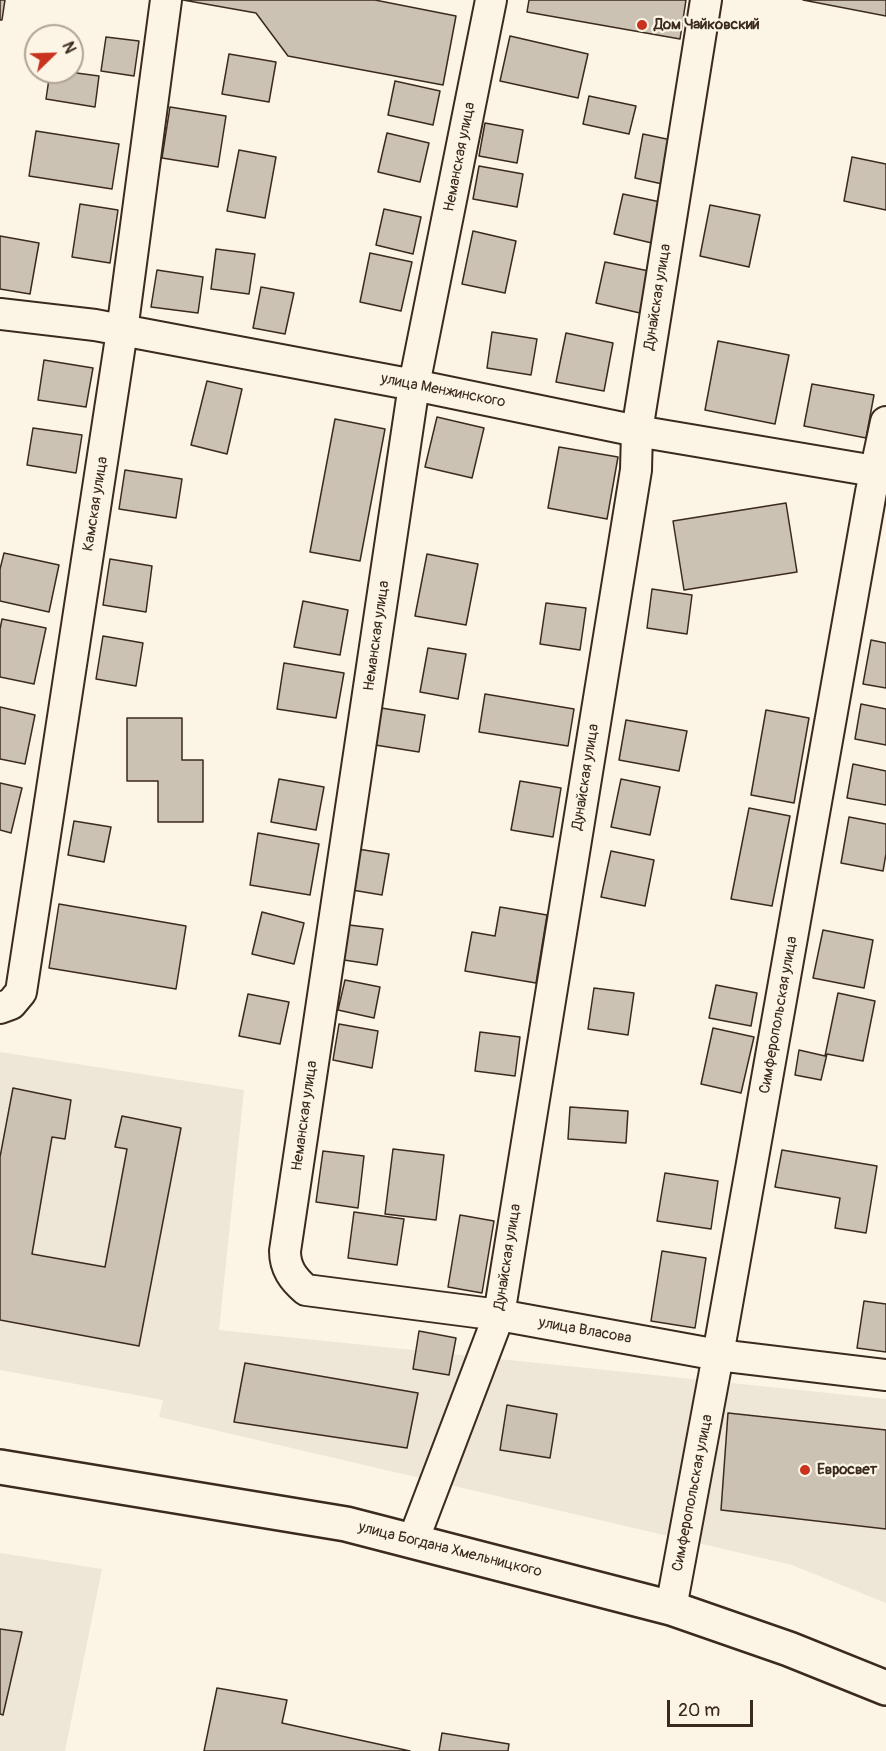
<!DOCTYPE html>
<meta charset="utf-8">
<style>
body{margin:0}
#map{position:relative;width:886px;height:1751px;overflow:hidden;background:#fcf5e5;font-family:Pangolin,sans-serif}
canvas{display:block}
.north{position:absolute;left:24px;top:24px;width:60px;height:60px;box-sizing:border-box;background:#fcf5e5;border:2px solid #afa495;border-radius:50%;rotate:67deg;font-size:16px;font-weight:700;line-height:24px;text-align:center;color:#3b2a1e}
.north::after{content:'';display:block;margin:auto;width:21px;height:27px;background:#c8321e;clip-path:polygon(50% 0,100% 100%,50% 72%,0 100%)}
.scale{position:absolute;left:667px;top:1700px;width:86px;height:27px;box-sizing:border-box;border:3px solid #3b2a1e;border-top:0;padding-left:8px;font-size:18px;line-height:21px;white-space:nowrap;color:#3b2a1e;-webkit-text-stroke:4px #fcf5e5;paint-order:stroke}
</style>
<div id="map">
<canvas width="886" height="1751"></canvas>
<div class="north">N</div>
<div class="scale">20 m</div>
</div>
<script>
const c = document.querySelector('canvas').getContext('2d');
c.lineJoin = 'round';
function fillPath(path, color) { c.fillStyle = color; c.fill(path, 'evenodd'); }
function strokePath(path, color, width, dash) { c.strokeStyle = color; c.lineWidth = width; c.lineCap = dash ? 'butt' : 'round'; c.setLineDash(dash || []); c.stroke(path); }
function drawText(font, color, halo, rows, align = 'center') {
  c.font = font + ' Pangolin,sans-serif'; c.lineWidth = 4.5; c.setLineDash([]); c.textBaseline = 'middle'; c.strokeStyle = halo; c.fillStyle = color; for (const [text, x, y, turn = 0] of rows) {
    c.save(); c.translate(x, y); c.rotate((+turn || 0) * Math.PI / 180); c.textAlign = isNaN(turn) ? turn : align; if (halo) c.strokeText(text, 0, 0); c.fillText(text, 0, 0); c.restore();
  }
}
const built = new Path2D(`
 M0,1052l244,38 -25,240 667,69v204l-94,-38 -633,-148 4,-17 -163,-30z
 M0,1553l102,16 -37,182h-65z`);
const building = new Path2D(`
 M0,0h5l-3,20h-2z
 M183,0h192l81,16 -13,69 -155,-29 -32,-43z
 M529,0h157l-6,39 -153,-27z
 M803,0h83v16z
 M510,36l78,18 -10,44 -78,-17z
 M106,37l33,4 -5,35 -33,-5z
 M229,54l47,8 -7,40 -47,-8z
 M50,72h19l30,4 -4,31 -49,-8z
 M395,81l45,10 -7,34 -45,-10z
 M589,96l47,10 -7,28 -46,-10z
 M170,107l56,9 -8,51 -56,-9z
 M485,123l38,7 -6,33 -38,-7z
 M36,131l83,13 -7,45 -83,-13z
 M387,133l42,10 -9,39 -42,-10z
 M643,134l33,7 -9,44 -32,-7z
 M239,150l37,7 -11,61 -38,-7z
 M852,157l34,7v46l-42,-9z
 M479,166l44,8 -6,33 -44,-8z
 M623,194l42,9 -9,41 -42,-10z
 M80,204l38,6 -8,53 -38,-6z
 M710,205l50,10 -11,52 -49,-11z
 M384,209l37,8 -8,37 -37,-9z
 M473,231l43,10 -11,52 -43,-9z
 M0,236l39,7 -9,51 -30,-5z
 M216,249l39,5 -6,40 -38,-5z
 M370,253l42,9 -11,49 -41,-9z
 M605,262l44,9 -9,42 -44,-10z
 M157,270l46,7 -5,36 -47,-6z
 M261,287l33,6 -9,41 -32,-6z
 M492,332l45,7 -6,36 -44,-7z
 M566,333l47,10 -9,48 -48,-9z
 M718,341l71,14 -14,69 -70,-14z
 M44,360l49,8 -7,39 -48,-7z
 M207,381l35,8 -15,65 -36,-9z
 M812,384l62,11 -8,43 -62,-12z
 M437,417l47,11 -12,50 -47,-11z
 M335,419l50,10 -25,132 -50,-9z
 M33,428l49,7 -6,38 -49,-8z
 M559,447l59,10 -11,62 -59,-11z
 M125,470l57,9 -6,39 -57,-9z
 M786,503l11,69 -113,18 -11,-69z
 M4,553l55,12 -10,47 -49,-11v-32z
 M427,554l51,10 -12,61 -51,-9z
 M110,559l42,7 -6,46 -43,-7z
 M652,589l40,6 -5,39 -40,-6z
 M303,601l45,9 -8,45 -46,-8z
 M546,603l40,5 -6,42 -40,-6z
 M2,619l44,9 -12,56 -34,-7v-48z
 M103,636l40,7 -7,43 -40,-7z
 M871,640l15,3v45l-23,-4z
 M428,648l38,6 -8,45 -38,-7z
 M284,663l60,10 -8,45 -59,-9z
 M485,694l89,15 -6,37 -89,-14z
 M861,704l25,5v36l-31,-6z
 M0,707l35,8 -10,49 -25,-5z
 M375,707l50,8 -6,37 -50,-8z
 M766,710l43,8 -15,85 -43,-8z
 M127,718h55v42h21v62h-45v-41h-31z
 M626,720l61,11 -8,40 -60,-11z
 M853,764l33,7v34l-39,-7z
 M279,779l45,8 -8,43 -45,-8z
 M621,779l39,8 -10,48 -39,-8z
 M520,781l41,7 -8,49 -42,-7z
 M0,783l22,5 -11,45 -11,-3z
 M749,808l41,8 -18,90 -41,-7z
 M849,817l37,7v30l-3,17 -42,-8z
 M74,821l37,6 -7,35 -36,-7z
 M258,833l61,11 -9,51 -60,-10z
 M358,849l31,5 -7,41 -30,-5z
 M611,851l43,9 -9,46 -44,-9z
 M59,904l127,22 -10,63 -127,-21z
 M500,907l47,8 -11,68 -71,-12 7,-39 23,4z
 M262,912l42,11 -10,41 -42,-10z
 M349,925l34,4 -6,36 -33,-5z
 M823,930l50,10 -9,48 -51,-10z
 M345,980l35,7 -6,31 -36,-8z
 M716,985l41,8 -6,33 -42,-8z
 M594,988l40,5 -6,42 -40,-6z
 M838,993l37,8 -12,60 -36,-7 -6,26 -26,-5 4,-25 26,6z
 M248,994l41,8 -9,42 -41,-8z
 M339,1024l39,7 -6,37 -39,-8z
 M713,1028l41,9 -13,56 -40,-9z
 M480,1032l40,5 -5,39 -40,-5z
 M13,1088l58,12 -6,39 -13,-2 -20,117 73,13 22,-118 -12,-2 7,-31 59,12 -42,218 -139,-26v-163z
 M570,1107l58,4 -2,32 -58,-4z
 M393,1149l51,6 -8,65 -51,-6z
 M782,1150l95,16 -11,67 -31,-5 5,-30 -65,-11z
 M323,1151l41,5 -6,52 -42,-6z
 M665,1173l53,8 -7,48 -54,-8z
 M354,1212l50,7 -7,46 -49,-7z
 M460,1215l34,6 -12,72 -34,-6z
 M662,1251l44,7 -11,70 -44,-7z
 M864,1301l22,3v48l-29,-4z
 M419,1331l37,7 -7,37 -36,-6z
 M245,1363l173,30 -11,55 -173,-26z
 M507,1405l50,9 -7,44 -50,-8z
 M728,1413l158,17v99l-165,-19z
 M0,1629l22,3 -19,83 -3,-1z
 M217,1688l70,12 -5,23 128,28h-206z
 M442,1733l67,11 -1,7h-69z`);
const street = new Path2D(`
 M491,0l-77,385 -129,866c0,17 8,28 21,39l193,25 219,40 168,20
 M0,314l95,11 319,60 223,46 249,42
 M0,1008l11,-4 10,-12 101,-661 44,-331
 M413,1541l86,-226 137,-845 1,-39 69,-431
 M671,1608l47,-253 153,-863 15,-70`);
const primary = new Path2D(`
 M0,1467l346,57 325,84 118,41 97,39`);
const markers = [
 [642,25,6,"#c8321e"],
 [805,1470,6,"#c8321e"]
];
const poiNames = [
 ["Дом Чайковский",654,25],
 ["Евросвет",817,1470]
];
const streetNames = [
 ["Неманская улица",460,157,-79],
 ["Дунайская улица",658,297,-81],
 ["улица Менжинского",443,391,11],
 ["Камская улица",96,504,-81],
 ["Неманская улица",377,636,-82],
 ["Дунайская улица",586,777,-81],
 ["Симферопольская улица",779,1015,-80],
 ["Неманская улица",305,1116,-82],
 ["Дунайская улица",508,1257,-81],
 ["улица Власова",585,1331,10],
 ["Симферопольская улица",693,1493,-79],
 ["улица Богдана Хмельницкого",450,1550,14]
];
fillPath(built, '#eee6d6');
fillPath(building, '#ccc2b3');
strokePath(building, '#3b2a1e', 1.5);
strokePath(street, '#3b2a1e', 34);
strokePath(primary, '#3b2a1e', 38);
strokePath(street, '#fcf5e5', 30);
strokePath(primary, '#fcf5e5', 33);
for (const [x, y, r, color] of markers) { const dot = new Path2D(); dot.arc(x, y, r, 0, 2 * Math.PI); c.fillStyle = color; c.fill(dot); strokePath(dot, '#fcf5e5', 2); }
drawText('bold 15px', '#3b2a1e', '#fcf5e5', poiNames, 'left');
drawText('15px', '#3b2a1e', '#fcf5e5', streetNames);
</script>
